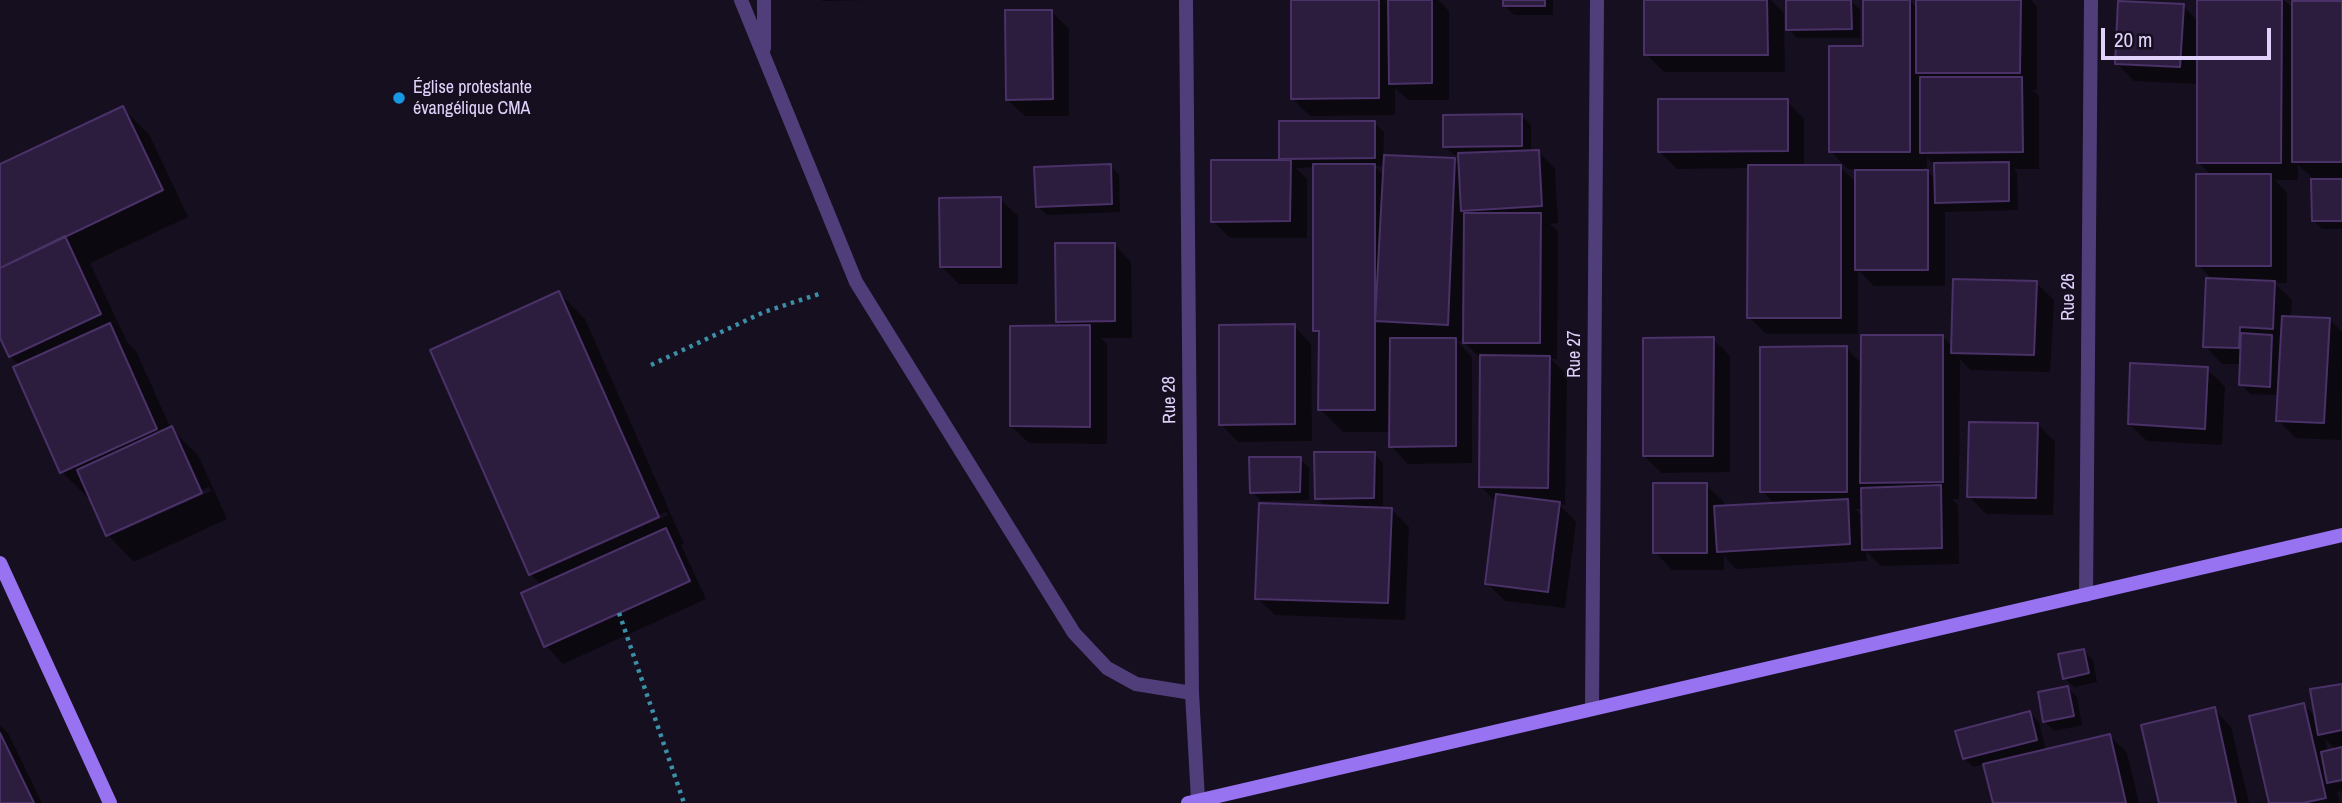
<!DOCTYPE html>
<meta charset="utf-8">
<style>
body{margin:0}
#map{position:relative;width:2342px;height:803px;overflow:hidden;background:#160f1f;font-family:"Archivo Narrow",sans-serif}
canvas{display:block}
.scale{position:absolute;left:2101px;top:28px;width:170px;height:32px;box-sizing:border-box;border:4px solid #e1d2fb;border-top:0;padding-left:9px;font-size:21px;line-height:24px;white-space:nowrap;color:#e1d2fb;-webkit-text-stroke:5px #160f1f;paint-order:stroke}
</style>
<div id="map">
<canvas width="2342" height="803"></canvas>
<div class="scale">20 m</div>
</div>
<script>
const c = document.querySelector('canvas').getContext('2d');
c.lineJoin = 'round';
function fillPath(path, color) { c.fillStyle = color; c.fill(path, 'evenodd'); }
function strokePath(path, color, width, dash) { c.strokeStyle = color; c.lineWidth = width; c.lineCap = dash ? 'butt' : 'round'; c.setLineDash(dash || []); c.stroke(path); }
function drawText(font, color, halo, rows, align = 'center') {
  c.font = font + ' "Archivo Narrow",sans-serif'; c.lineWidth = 5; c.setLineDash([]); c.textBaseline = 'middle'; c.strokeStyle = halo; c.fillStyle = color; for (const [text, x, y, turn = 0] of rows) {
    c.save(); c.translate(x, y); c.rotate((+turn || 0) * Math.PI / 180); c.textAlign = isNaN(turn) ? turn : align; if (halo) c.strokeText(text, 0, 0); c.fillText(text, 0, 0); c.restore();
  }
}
const shadow = new Path2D(`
 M822,0h46l-45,1z
 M1293,0h93l4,4v-4h48l11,11v89h-41l-13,-12v27l-85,1 -17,-17z
 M1505,0h48v15h-39l-9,-9z
 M1645,0h126l13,13 1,59h-121l-18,-18z
 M1918,0h113l6,7v83h-4l6,6v73h-25l3,4 1,37 -73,2v74h-71l-16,-16v64h-92l-17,-17v-149l-72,1 -18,-18 128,-50 17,18v48h36l17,16v-14h-9l-17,-18 34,-103 45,-47 8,8zM1927,157l8,9 1,14 -12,-12h3z
 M2199,0h85l10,9 48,-6v226h-20l-9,-9v-42l-15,-13v15h-23l12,13v90h-13l18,17 -1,18 38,1 13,13 -1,108 -45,-2 -18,-18 2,-25 -30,-1 -9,-10 1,-20h-20l-17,-18 9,-65 -16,-16 14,-89 -13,-13v-79l-65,-3 -17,-17 66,-58 16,16z
 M1851,1l9,9v28h-63l-9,-9z
 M1052,12l17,17v87h-44l-18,-17z
 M122,108l27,26 39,83 -98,46 37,79 9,9 35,78 27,26 29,64 -93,43 -26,-27 -17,-38 -3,1 -26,-26 -42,-106 -10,-10 -10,-22v-168zM209,487l2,4 -94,42v-4z
 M1522,116l9,9v27l7,-1 17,18 3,54 -8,1 8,8 -1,127h-6l16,16 -2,130 -6,-1 17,18 -11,86 -60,-7 -18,-18 10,-80 -17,-17 2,-126 -18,-18 -7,-1 15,16v106l-64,1 -17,-18v-14h-48l-23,-23 1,-73 -7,-6 1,-163 -19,1 11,11v59h-77l-17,-17 71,-59 -3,-4 93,-35 10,9 -1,25 72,3 5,6v-11h-6l-9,-9zM1374,166h11l-1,10z
 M1110,166l9,9 1,37 -73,3 -9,-9z
 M1000,199l18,17v68h-59l-17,-17z
 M1114,244l17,18 1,76h-31l6,6v100l-78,-1 -18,-17 53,-99 -6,-6z
 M2036,283l18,17 -4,72 -80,-2 -10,-11 -1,140h-7l6,6 1,59 -78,2 -15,-15 1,10 -131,8 -12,-13v14h-52l-17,-18 51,-67 18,17v5l51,-3 -13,-13 84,-143 17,17 80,-28 10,10zM1855,509h8v8z
 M559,293l26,26 99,225 -3,1 25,54 -143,65 -17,-18 -4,-60 -11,-12 -99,-223zM666,512l2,3 -128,57v-3z
 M1294,326l17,18 1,97 -74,1 -17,-18z
 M1713,339l17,17v116l-68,1 -18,-17z
 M2207,369l18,18 -3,58 -75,-4 -18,-17z
 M2038,424l17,18 -2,73 -67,-1 -17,-18z
 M1374,454l9,9v46h8l18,18 -4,93 -130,-5 -18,-17 69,-91 -9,-9z
 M1300,459l9,9v32l-48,1 -9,-9z
 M2083,650l10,10 4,22 -23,5 -10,-9z
 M2342,686v92l-7,2v3l7,-1v9l-5,1 3,11h-69l33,-98 13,13zM2325,739l11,11 -8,2z
 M2068,688l9,9 5,28 -28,6 -10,-10z
 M2214,709l17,18 18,76h-88z
 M2030,713l9,9 7,29 64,-15 17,17 12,50h-145l-9,-39 -12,3 -9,-9z
 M0,725l8,8 34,70h-42z`);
const building = new Path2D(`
 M1291,0h88v98l-88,1z
 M1388,0h44v83l-43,1z
 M1503,0h42v6h-42z
 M1644,0h123l1,55h-124z
 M1786,0h65l1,29 -66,1z
 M1863,0h47v152h-81v-106h34z
 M1916,0h105l-1,73h-104z
 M2197,0h85l-1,163h-84z
 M2118,1l66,3 -4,63 -65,-3z
 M2292,1h50v161h-50z
 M1005,10h47l1,89 -47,1z
 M1920,77h102l1,75 -103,1z
 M1658,99h130v52l-130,1z
 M123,106l40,84 -163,78v-104z
 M1522,114v32l-79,1v-32z
 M1279,121h96v37l-96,1z
 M1539,150l3,56 -81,5 -3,-58z
 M1384,155l71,3 -7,167 -73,-4z
 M1211,160h80l-1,61 -79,1z
 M2009,162v39l-74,2 -1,-40z
 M1111,164l1,40 -76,3 -2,-40z
 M1313,164h62v246h-57l1,-79h-6z
 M1748,165h93v153h-94z
 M1855,170h73v100h-73z
 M2196,174h75v92h-75z
 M2311,179h31v42h-30z
 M1001,197v70h-61l-1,-69z
 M1464,213h77l-1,130h-77z
 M65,236l36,78 -92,43 -9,-19v-70z
 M1055,243h60v78l-59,1z
 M2206,278l69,3 -2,48 -33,-2 -1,21 -36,-1z
 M1953,279l84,2 -3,74 -83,-2z
 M559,291l100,226 -130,58 -99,-225z
 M2282,316l48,2 -6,105 -48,-2z
 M110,323l47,106 -97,44 -47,-106z
 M1295,324v100l-76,1v-100z
 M1090,325v102l-80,-1v-100z
 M2241,333l31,2 -2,52 -31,-2z
 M1861,335h82v147l-83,1z
 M1714,337l-1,119h-70v-118z
 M1390,338h66v108l-67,1z
 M1847,346v146h-87v-145z
 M1480,355l70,1 -2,132 -69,-1z
 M2130,363l78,4 -3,62 -77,-5z
 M1969,422l69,1 -2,75 -69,-1z
 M172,426l30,67 -96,43 -29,-66z
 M1314,452h61l-1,46 -59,1z
 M1249,457h52l-1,35 -50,1z
 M1653,483h54v70h-54z
 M1941,485l1,63 -80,2 -1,-62z
 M1496,494l64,8 -12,90 -63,-8z
 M1848,499l2,45 -133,8 -3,-46z
 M1259,503l133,5 -4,95 -133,-4z
 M666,528l24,53 -146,66 -23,-54z
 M2084,649l5,24 -26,6 -5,-25z
 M2342,684v46l-24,5 -8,-46z
 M2068,686l6,30 -31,6 -5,-30z
 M2304,703l22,95 -23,5h-34l-20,-87z
 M2215,707l21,96h-77l-18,-78z
 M2030,711l7,29 -74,19 -8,-28z
 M0,733l34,70h-34z
 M2110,734l16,69h-133l-10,-39z
 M2342,747v33l-15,3 -6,-31z`);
const path = new Path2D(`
 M651,365l113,-53 58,-19
 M619,613l65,190`);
const street = new Path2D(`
 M741,0l115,282 218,351 33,35 29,16 56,9
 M764,0v48
 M1186,0l6,693 6,107
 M2086,595l5,-595
 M1592,709l5,-709`);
const secondary = new Path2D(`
 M0,563l110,240
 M1188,803l1154,-268`);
const markers = [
 [399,98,7,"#1698e2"]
];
const poiNames = [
 ["Église protestante",413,88],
 ["évangélique CMA",413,109]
];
const streetNames = [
 ["Rue 26",2069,297,-90],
 ["Rue 27",1575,354,-90],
 ["Rue 28",1170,400,-91]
];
fillPath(shadow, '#0007');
fillPath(building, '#2c1d3e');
strokePath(building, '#4a3168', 2);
strokePath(path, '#3a91a7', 4.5, [3.5, 5]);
strokePath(street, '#503e7a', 14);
strokePath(secondary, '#9772f1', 14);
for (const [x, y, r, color] of markers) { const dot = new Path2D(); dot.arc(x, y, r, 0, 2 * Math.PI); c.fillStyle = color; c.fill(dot); strokePath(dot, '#160f1f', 2.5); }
drawText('18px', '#e1d2fb', '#160f1f', poiNames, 'left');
drawText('18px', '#e1d2fb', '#160f1f', streetNames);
</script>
